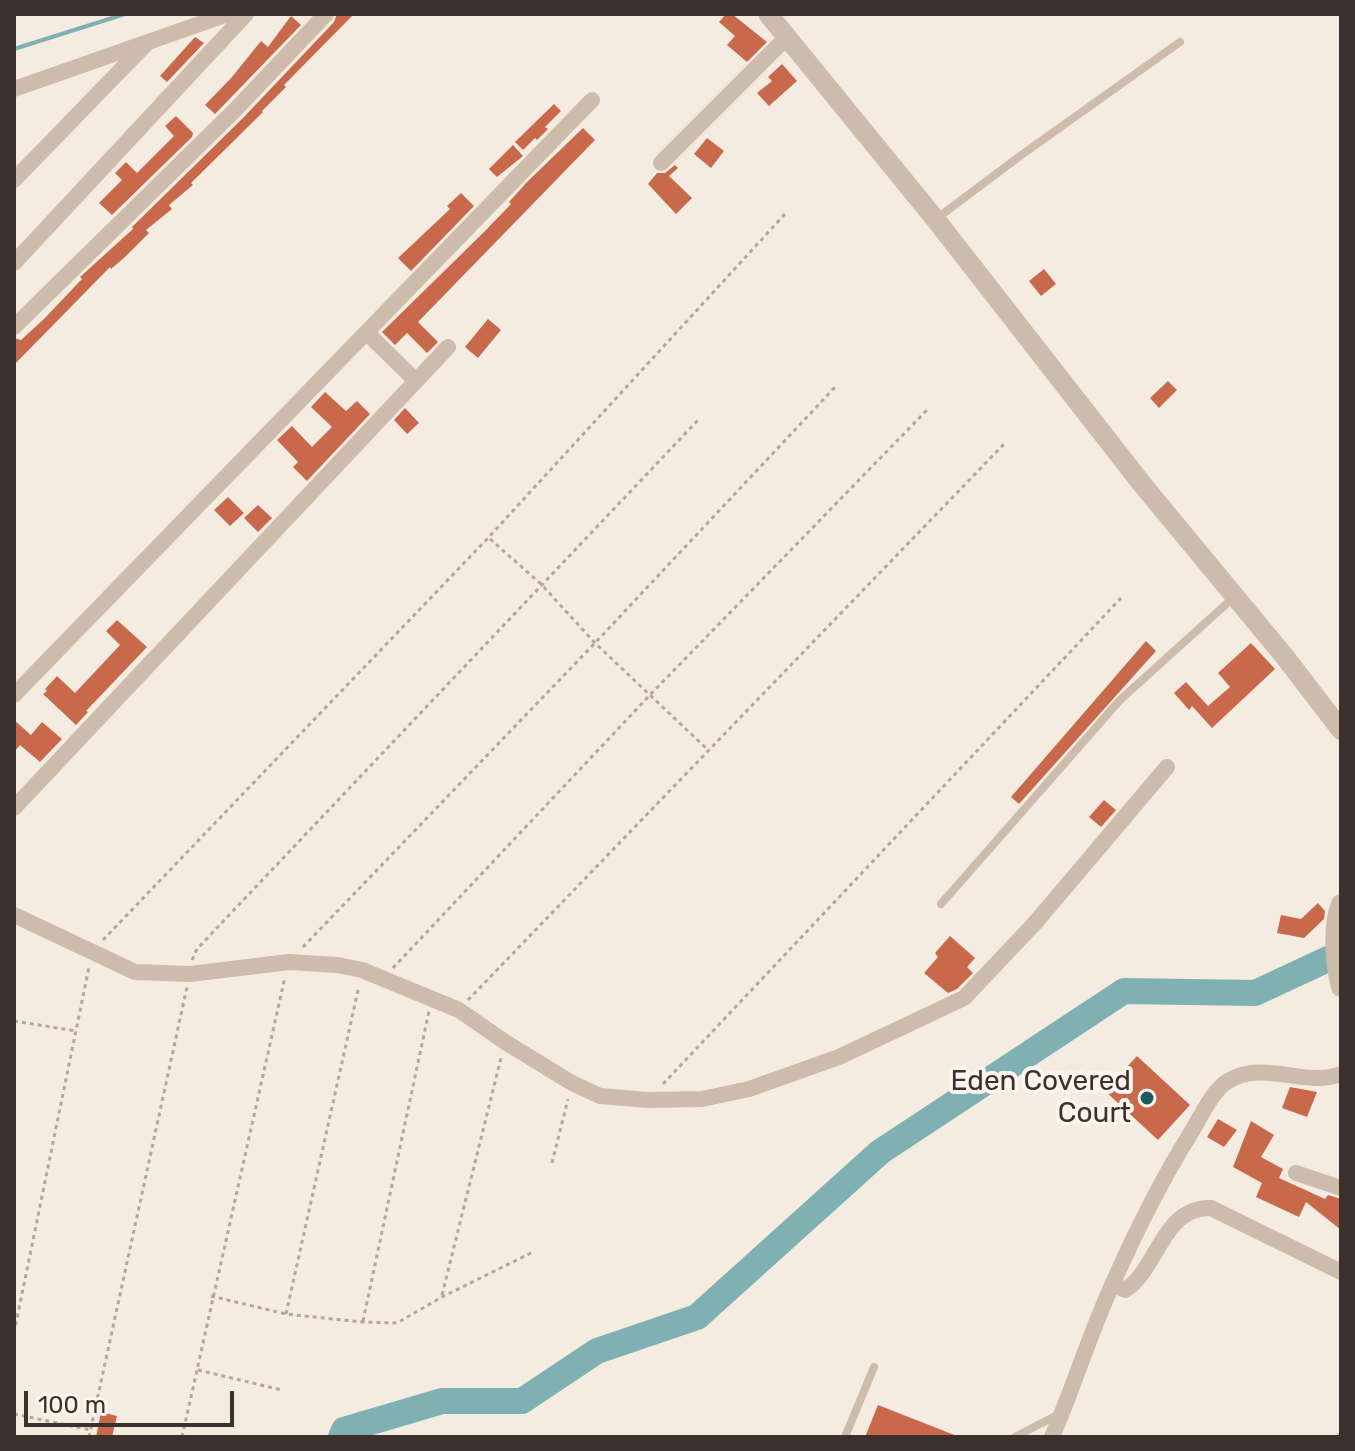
<!DOCTYPE html>
<style>
body{margin:0}
#map{position:relative;width:1355px;height:1451px;overflow:hidden;background:#f4ebe1;font-family:Rubik,sans-serif}
canvas{display:block}
.frame{position:absolute;inset:0;border:16px solid #3b302b;pointer-events:none}
.scale{position:absolute;left:24px;top:1391px;width:210px;height:36px;box-sizing:border-box;border:4px solid #3b302b;border-top:0;padding-left:10px;font-size:24px;line-height:28px;white-space:nowrap;color:#3b302b;-webkit-text-stroke:6px #fbf5ee;paint-order:stroke}
</style>
<div id="map">
<canvas width="1355" height="1451"></canvas>
<div class="frame"></div>
<div class="scale">100 m</div>
</div>
<script>
const c = document.querySelector('canvas').getContext('2d');
c.lineJoin = 'round';
function strokePath(path, color, width, dash) { c.strokeStyle = color; c.lineWidth = width; c.lineCap = dash ? 'butt' : 'round'; c.setLineDash(dash || []); c.stroke(path); }
function fillPath(path, color) { c.fillStyle = color; c.fill(path, 'evenodd'); }
function drawText(font, color, halo, rows, align = 'center') {
  c.font = font + ' Rubik,sans-serif'; c.lineWidth = 8; c.setLineDash([]); c.textBaseline = 'middle'; c.strokeStyle = halo; c.fillStyle = color; for (const [text, x, y, turn = 0] of rows) {
    c.save(); c.translate(x, y); c.rotate((+turn || 0) * Math.PI / 180); c.textAlign = isNaN(turn) ? turn : align; if (halo) c.strokeText(text, 0, 0); c.fillText(text, 0, 0); c.restore();
  }
}
const stream = new Path2D(`
 M14,49l111,-35`);
const river = new Path2D(`
 M341,1437l3,-7 98,-29h80l75,-50 100,-34 183,-165 244,-161 131,2 73,-34`);
const building = new Path2D(`
 M337,14h17l-70,71 2,2 -24,24 1,1 -72,71 2,2 -24,20 3,4 -26,21 3,3 -24,24 -14,12 -1,-2 -96,98v-27l7,2 23,-21 38,-40 -2,-2 53,-48 -1,-2 111,-109 91,-96z
 M726,14h6l35,28 -20,20 -20,-17 8,-9 -16,-14z
 M291,16l10,9 -86,89 -10,-9 27,-28 29,-36 7,6z
 M195,37l9,6 -37,39 -7,-6z
 M782,64l15,17 -28,25 -12,-13 15,-12 -4,-4z
 M554,104l7,7 -16,16 3,2 -11,11 -2,-2 -12,12 -8,-8z
 M176,116l17,17 -1,4 -80,78 -13,-12 23,-23 -7,-7 11,-11 11,11 37,-37 -9,-10z
 M583,128l12,12 -177,182 20,20 -11,11 -20,-20 -12,12 -13,-13 102,-100 27,-28 -2,-2 18,-20z
 M707,138l17,13 -13,17 -17,-14z
 M513,145l10,11 -26,21 -8,-8z
 M675,165l3,3 -9,8 23,22 -16,16 -28,-30 9,-11h8z
 M461,193l13,13 -63,65 -13,-13 52,-49 -3,-3z
 M1044,269l12,15 -15,12 -12,-15z
 M488,319l13,11 -23,28 -13,-11z
 M1168,381l9,9 -18,18 -9,-10z
 M325,392l21,19 11,-10 13,13 -63,67 -14,-14 5,-5 -21,-22 15,-14 20,21 20,-20 -21,-20z
 M405,408l14,15 -12,11 -13,-14z
 M228,497l16,16 -14,13 -16,-16z
 M258,505l14,13 -14,14 -14,-14z
 M117,620l30,27 -61,64 2,1 -12,13 -33,-31 4,-3 -2,-2 12,-13 18,17 45,-48 -14,-14z
 M1146,641l10,10 -137,153 -8,-7z
 M1251,643l24,26 -63,59 -20,-22 -3,4 -15,-17 12,-11 22,24 22,-19 -12,-14z
 M14,720l17,15 11,-13 20,17 -22,23 -20,-17 -6,7z
 M1104,800l12,10 -15,17 -12,-10z
 M1318,903l7,8 -1,8 -20,19 -27,-5 4,-18 20,4z
 M950,936l25,22 -8,9 6,6 -16,16 -9,4 -24,-20 14,-16 -3,-4z
 M1137,1056l53,49 -32,35 -53,-49z
 M1290,1087l27,5 -10,25 -25,-9z
 M1218,1119l19,11 -13,17 -17,-10z
 M1251,1121l23,14 -13,22 22,12 -4,9 46,21 3,-4 13,4v31l-35,-28 -7,15 -43,-20 6,-14 -29,-16z
 M878,1405l79,31v1h-92z
 M101,1412l16,4 -5,21h-16z`);
const path = new Path2D(`
 M490,539l51,45 54,59 113,107
 M103,940l385,-402 297,-324
 M303,947l292,-304 242,-258
 M192,960l5,-11 503,-531
 M393,968l256,-272 278,-286
 M468,1000l536,-556
 M14,1021l62,10
 M663,1084l458,-486
 M552,1163l16,-64
 M442,1295l59,-237
 M211,1296l75,18 76,8 35,1 45,-26 89,-44
 M286,1314l73,-328
 M363,1321l66,-310
 M14,1333l75,-366
 M198,1370l84,20
 M14,1414l77,16
 M89,1437l98,-450
 M182,1437l103,-460
 M1338,1437l3,-6`);
const service = new Path2D(`
 M936,219l84,-63 160,-114
 M941,904l179,-204 114,-103
 M845,1437l29,-70
 M1015,1437l46,-24`);
const minor = new Path2D(`
 M14,89l214,-75
 M661,163l126,-126
 M14,180l133,-137
 M14,263l232,-249
 M14,327l221,-217 91,-96
 M367,333l48,47
 M14,695l578,-595
 M14,808l434,-461
 M14,915l121,57 55,2 99,-12 49,3 24,5 97,40 46,32 67,41 28,13 48,4 54,-1 47,-10 90,-32 125,-59 71,-75 132,-156
 M1296,1173l45,15
 M1112,1284l13,6c34,-22 37,-83 86,-82l130,64
 M1052,1437c22,-51 38,-104 61,-154 23,-52 49,-104 79,-152 10,-16 20,-40 36,-50 36,-22 75,7 113,-7`);
const tertiary = new Path2D(`
 M768,14l168,206 206,264 143,173 56,73
 M1341,904c-9,23 -6,59 0,83`);
const markers = [
 [1147,1098,8,"#1f5a5e"]
];
const poiNames = [
 ["Eden Covered",1131,1082],
 ["Court",1131,1114]
];
strokePath(stream, '#7fb0b2', 4);
strokePath(river, '#7fb0b2', 26);
fillPath(building, '#c8694b');
strokePath(path, '#b9a596', 3, [4, 4]);
strokePath(service, '#cdbbac', 8);
strokePath(minor, '#cdbbac', 16);
strokePath(tertiary, '#cdbbac', 20);
for (const [x, y, r, color] of markers) { const dot = new Path2D(); dot.arc(x, y, r, 0, 2 * Math.PI); c.fillStyle = color; c.fill(dot); strokePath(dot, '#fbf5ee', 3); }
drawText('28px', '#3b302b', '#fbf5ee', poiNames, 'right');
</script>
